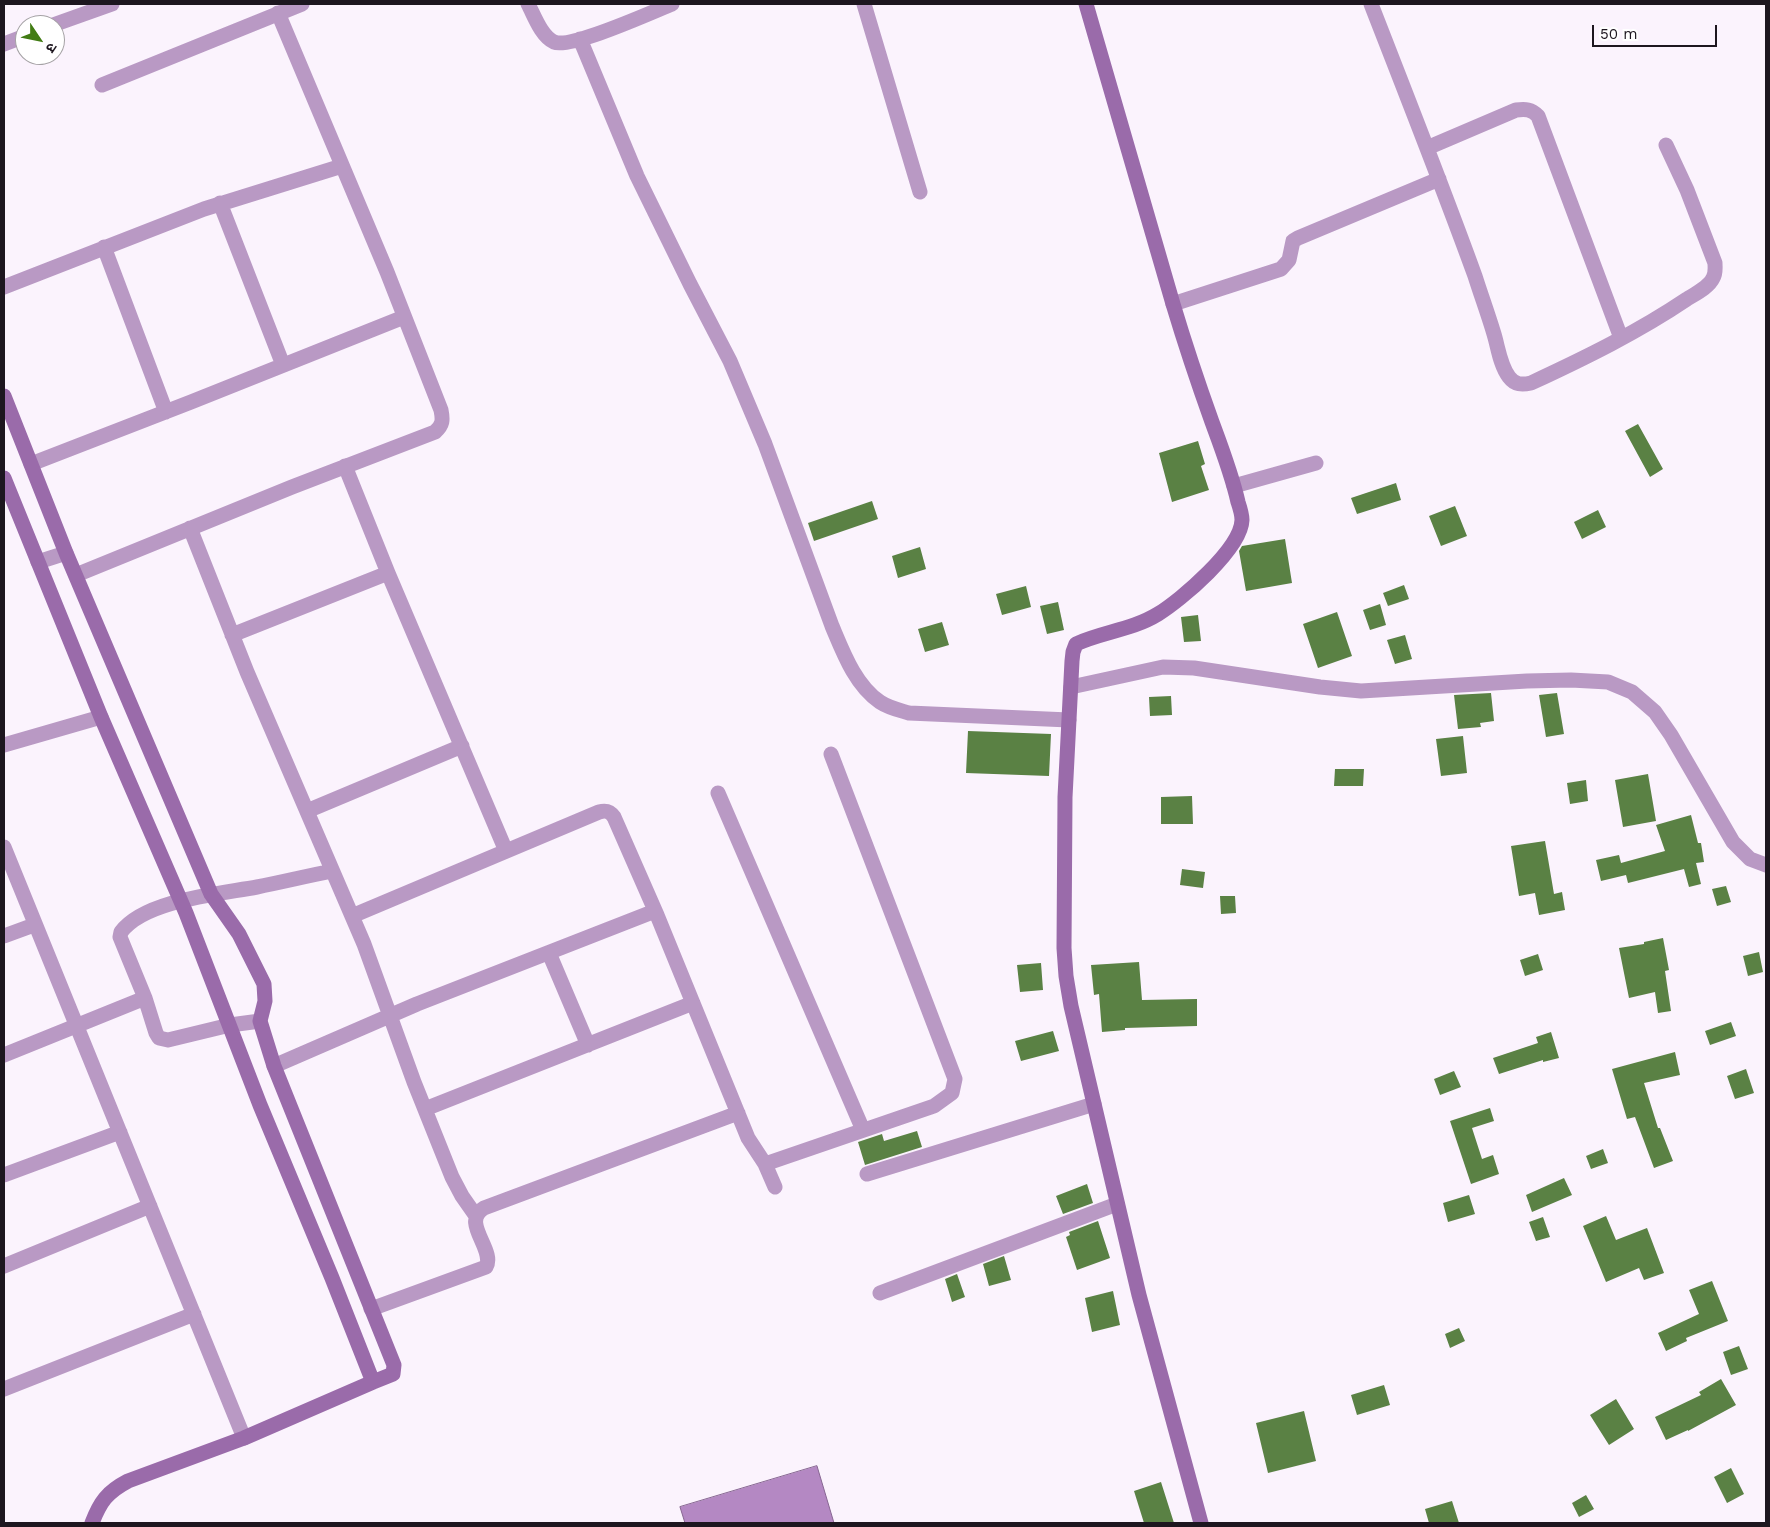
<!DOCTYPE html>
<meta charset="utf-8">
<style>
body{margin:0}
#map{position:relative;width:1770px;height:1527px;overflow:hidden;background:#fbf3fd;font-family:"Work Sans","Noto Sans Devanagari",sans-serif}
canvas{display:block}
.frame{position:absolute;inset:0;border:5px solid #1d161f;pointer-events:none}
.north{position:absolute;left:15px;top:15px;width:50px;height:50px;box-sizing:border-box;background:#fff;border:1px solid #a5a2a5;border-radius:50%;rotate:124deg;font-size:14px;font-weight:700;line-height:20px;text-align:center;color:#1d161f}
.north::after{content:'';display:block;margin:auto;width:18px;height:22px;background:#427c14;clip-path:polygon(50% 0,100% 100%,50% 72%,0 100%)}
.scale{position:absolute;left:1592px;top:25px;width:125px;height:22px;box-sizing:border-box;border:2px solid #1d161f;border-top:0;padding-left:6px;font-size:15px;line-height:18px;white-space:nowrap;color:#1d161f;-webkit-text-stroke:4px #fff;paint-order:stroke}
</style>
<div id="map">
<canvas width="1770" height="1527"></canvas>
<div class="frame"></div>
<div class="north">उ</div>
<div class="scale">50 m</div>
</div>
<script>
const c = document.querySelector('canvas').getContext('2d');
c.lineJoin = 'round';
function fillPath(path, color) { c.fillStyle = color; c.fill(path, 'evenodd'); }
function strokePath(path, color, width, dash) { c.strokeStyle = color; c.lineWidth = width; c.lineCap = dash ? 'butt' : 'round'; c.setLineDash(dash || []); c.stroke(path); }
const water = new Path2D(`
 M817,1466l17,57h-149l-5,-16z`);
const building = new Path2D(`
 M1638,424l25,45 -13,8 -25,-46z
 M1198,441l7,23 -4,2 8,24 -37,12 -13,-49z
 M1396,483l5,17 -44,14 -6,-16z
 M872,501l6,18 -64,22 -6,-18z
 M1455,506l12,30 -26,10 -12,-30z
 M1598,510l8,17 -24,12 -8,-17z
 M1285,539l7,44 -46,8 -7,-40 3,-5z
 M920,547l6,22 -28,9 -6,-22z
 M1404,585l5,14 -21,7 -5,-13z
 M1026,586l5,21 -29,8 -6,-21z
 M1058,602l6,28 -17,4 -7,-28z
 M1380,604l6,21 -16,5 -7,-20z
 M1337,612l15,44 -34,12 -15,-44z
 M1198,615l3,26 -17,1 -3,-25z
 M942,622l7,23 -24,7 -7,-23z
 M1405,635l7,24 -17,5 -8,-24z
 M1491,693l3,28 -14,2 1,4 -23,2 -4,-34z
 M1557,693l7,41 -18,3 -7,-42z
 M1171,696l1,19 -22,1 -1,-19z
 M968,731l83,3 -2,42 -83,-3z
 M1463,736l4,37 -26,3 -5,-37z
 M1335,769h29l-1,17h-29z
 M1648,774l8,47 -33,6 -8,-47z
 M1586,780l2,21 -18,3 -3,-21z
 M1192,796l1,28h-32v-27z
 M1691,815l7,28h3l3,19 -8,1 5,21 -12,3 -5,-18 -56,14 -2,-8 -25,6 -5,-21 23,-5 2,8 44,-12 -9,-26z
 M1545,841l9,53 8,-2 3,18 -26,5 -4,-22 -16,3 -8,-50z
 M1182,869l23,3 -2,16 -23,-3z
 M1726,886l5,16 -14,4 -5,-17z
 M1220,896h15l1,17 -15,1z
 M1663,938l6,32 -4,1 6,40 -13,2 -3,-21 -26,6 -10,-50 25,-4v-2z
 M1759,952l4,20 -15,4 -5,-20z
 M1538,954l5,16 -18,6 -5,-16z
 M1139,962l3,38 55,-1v27l-72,2v2l-23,2 -3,-38 -5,1 -3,-30z
 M1041,963l2,27 -23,2 -3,-27z
 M1731,1022l5,14 -26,9 -5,-14z
 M1053,1031l6,20 -38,10 -6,-20z
 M1551,1032l8,26 -16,4v-2l-44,14 -6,-16 45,-15 -2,-6z
 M1675,1052l5,23 -36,8 14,45h2l13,33 -19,7 -19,-51 -8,2 -15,-50z
 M1746,1069l8,24 -19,6 -8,-23z
 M1454,1071l7,16 -21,8 -6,-16z
 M1490,1108l4,13 -22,7 10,31 11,-4 6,19 -28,10 -21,-63z
 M917,1131l5,16 -57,18 -7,-23 24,-8 2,7z
 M1603,1149l5,14 -17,6 -5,-13z
 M1564,1178l8,17 -40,17 -6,-17z
 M1087,1184l6,19 -30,11 -7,-18z
 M1469,1195l6,19 -27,8 -5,-19z
 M1606,1216l10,24 31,-12 17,45 -20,7 -5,-12 -33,14 -23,-56z
 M1543,1217l7,20 -14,4 -7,-19z
 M1098,1221l12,37 -33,12 -11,-33 4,-2 -1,-3z
 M1004,1256l7,24 -22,6 -6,-22z
 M957,1274l8,23 -13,5 -7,-23z
 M1712,1281l16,40 -42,17 1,3 -21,10 -8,-18 41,-19 -10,-24z
 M1113,1291l7,34 -28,7 -7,-34z
 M1459,1328l6,13 -15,7 -5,-14z
 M1739,1346l9,23 -17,6 -8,-23z
 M1721,1379l15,26 -48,26v-1l-22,10 -11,-23 46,-22 -2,-3z
 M1384,1385l6,20 -33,10 -6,-20z
 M1616,1399l18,30 -25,16 -19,-30z
 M1304,1411l12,50 -48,12 -12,-50z
 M1731,1468l13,26 -17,9 -13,-26z
 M1161,1482l13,41h-30l-10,-32z
 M1586,1495l8,14 -15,8 -7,-14z
 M1452,1501l7,22h-30l-4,-14z`);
const street = new Path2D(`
 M528,4c6,11 13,32 26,38 17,7 98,-30 118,-38
 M864,4l56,188
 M1371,4c35,90 71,181 104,272 6,19 13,38 19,58 4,13 6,31 15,43 6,8 13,8 22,6 54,-25 107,-51 156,-84 8,-5 22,-12 26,-21 3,-5 2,-10 2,-15l-28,-73 -21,-45
 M53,25l59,-21
 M580,39l57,137 53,108 40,77 35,83 67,182c11,26 23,59 48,76 9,6 19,8 29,11l160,7
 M4,44l21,-8
 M102,85l200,-81
 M1427,148l89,-38c10,-1 15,-1 22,6l83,222
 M220,203l63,162
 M104,247l62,165
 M4,287l200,-78 138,-43
 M1173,304l108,-35 8,-9 4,-19 5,-3 141,-59
 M31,464l160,-62 213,-85
 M345,466l43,107 118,278
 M1234,486l82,-23
 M190,528l57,144 117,272 50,138 38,95 10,19 14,20
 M38,562l28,-9
 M76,575l216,-88 143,-55c8,-7 8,-12 6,-22l-54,-138 -109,-259
 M232,635l156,-62
 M1071,687l92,-20 31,1 126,19 41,4 166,-10 44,-1 37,2 24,10 23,20 16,23 62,107 17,17 16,6
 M4,745l97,-28
 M718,793l145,337
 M307,811l155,-65
 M4,847l240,591
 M352,916l247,-104c7,-2 11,-1 15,5l43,98 91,223 17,26 10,23
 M4,936l30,-11
 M549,953l39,92
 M260,1021l-30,4 -62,15 -9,-2 -3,-5 -11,-35 -25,-61 1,-5c24,-32 98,-38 136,-45 25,-5 50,-11 75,-16
 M4,1055l141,-57
 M274,1066l143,-62 238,-93
 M425,1109l268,-106
 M765,1164l169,-58 18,-13 3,-14 -124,-325
 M867,1174l227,-70
 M4,1175l116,-43
 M4,1266l146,-60
 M880,1293l237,-89
 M371,1309l115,-42c10,-17 -26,-45 -2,-59l254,-95
 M4,1389l190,-75`);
const secondary = new Path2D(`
 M1086,4l87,300c12,40 25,79 39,118 10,27 20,53 26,80 2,6 4,12 4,18 -1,29 -61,80 -84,94 -26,16 -56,18 -82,30l-3,8 -1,9 -7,136 -1,151 2,28 5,30 68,289 62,228
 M4,396l62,157 145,341 28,40 25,50 1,17 -5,20 14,45 120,299 -1,9 -20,8 -129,56 -116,43c-21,11 -28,21 -36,42
 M4,478l97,239 85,196 74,192 72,173 41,104`);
fillPath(water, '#b488c3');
strokePath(water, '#876692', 1);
fillPath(building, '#5a8144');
strokePath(street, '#b999c4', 15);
strokePath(secondary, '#9a6baa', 15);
</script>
